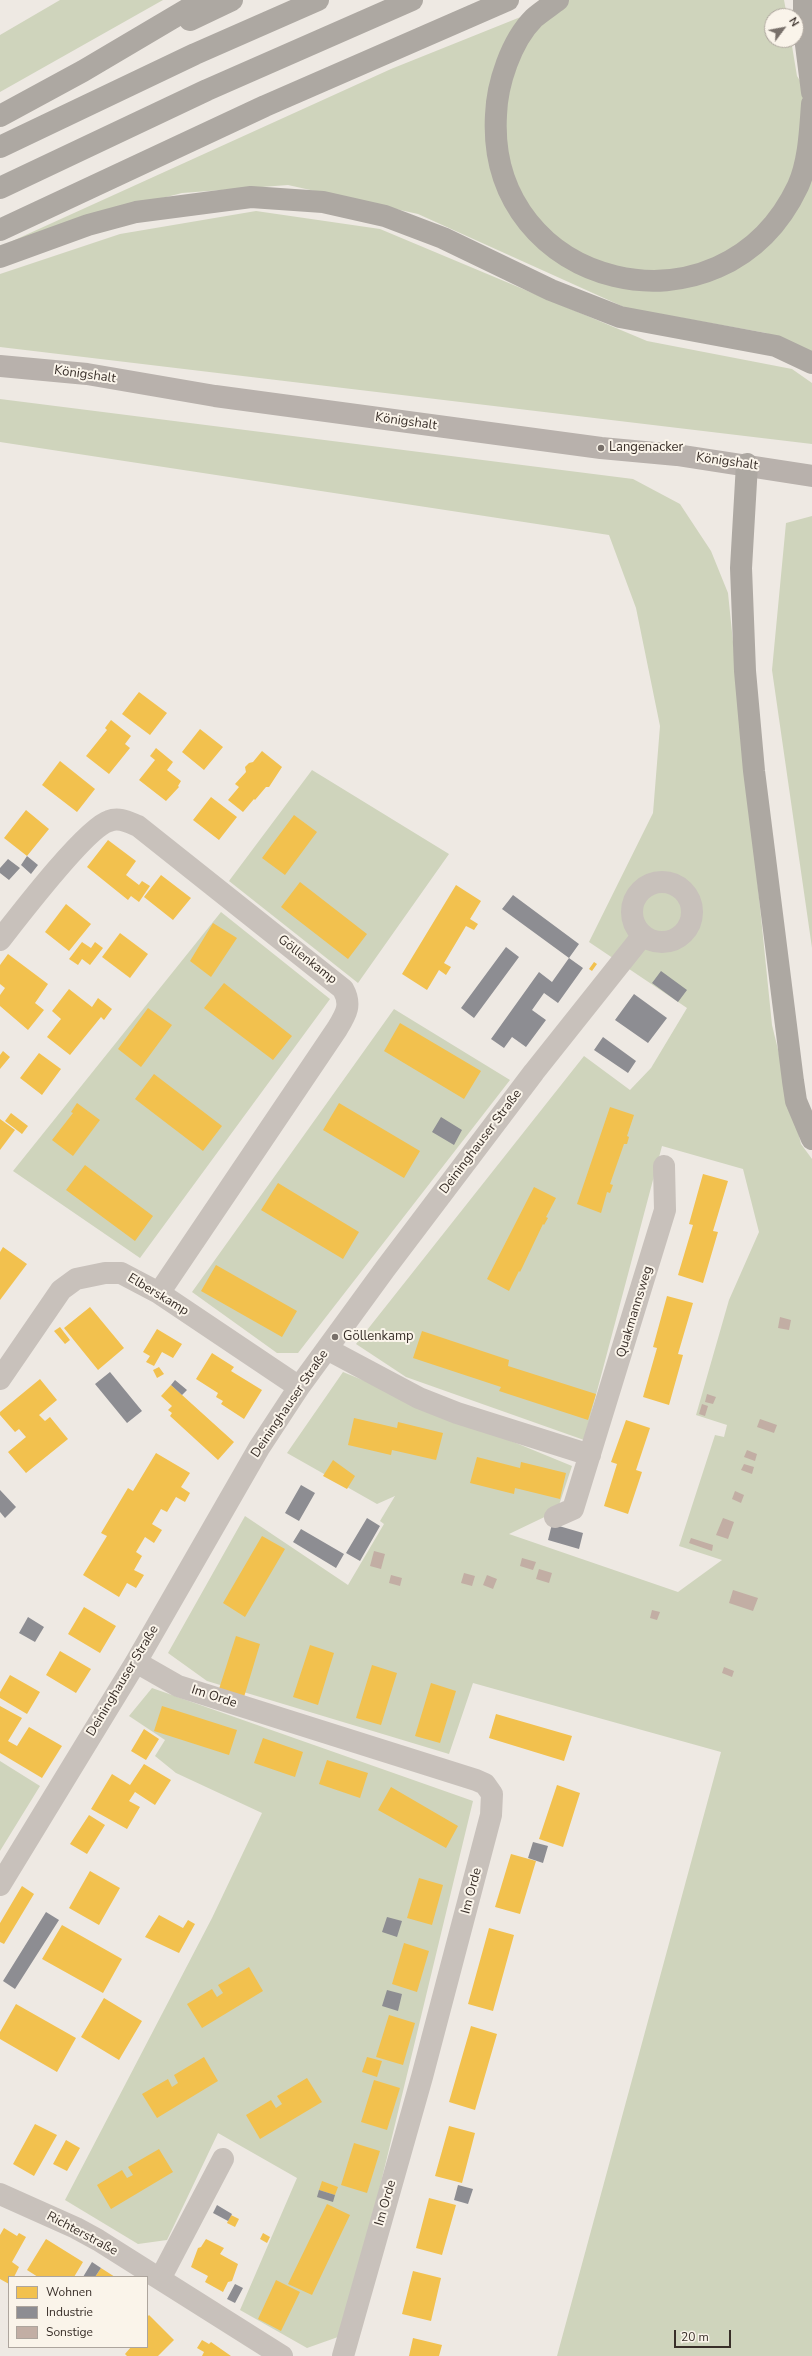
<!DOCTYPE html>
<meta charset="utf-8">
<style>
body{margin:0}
#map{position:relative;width:812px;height:2356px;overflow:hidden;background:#eee9e3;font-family:"Nunito Sans",sans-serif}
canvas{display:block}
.legend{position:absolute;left:8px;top:2276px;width:140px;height:72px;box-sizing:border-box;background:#faf4ea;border:1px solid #ada59d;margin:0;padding:5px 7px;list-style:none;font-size:12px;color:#392f29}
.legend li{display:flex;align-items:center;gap:8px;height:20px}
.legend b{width:20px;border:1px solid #ada59d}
.north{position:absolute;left:764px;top:8px;width:40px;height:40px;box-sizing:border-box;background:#faf4ea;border:1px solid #ada59d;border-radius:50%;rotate:58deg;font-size:11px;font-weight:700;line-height:16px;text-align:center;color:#392f29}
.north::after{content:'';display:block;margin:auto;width:14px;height:18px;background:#78706a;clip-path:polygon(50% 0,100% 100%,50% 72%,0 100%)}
.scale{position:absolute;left:674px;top:2330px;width:57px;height:18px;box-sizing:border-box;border:2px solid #392f29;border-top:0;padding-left:5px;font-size:12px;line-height:14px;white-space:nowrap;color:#392f29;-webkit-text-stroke:3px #faf4ea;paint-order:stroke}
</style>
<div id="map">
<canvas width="812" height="2356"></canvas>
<ul class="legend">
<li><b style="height:11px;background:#f2c14e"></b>Wohnen</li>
<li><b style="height:11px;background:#8d8d92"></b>Industrie</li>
<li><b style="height:11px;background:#c2aea4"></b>Sonstige</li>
</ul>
<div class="north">N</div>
<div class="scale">20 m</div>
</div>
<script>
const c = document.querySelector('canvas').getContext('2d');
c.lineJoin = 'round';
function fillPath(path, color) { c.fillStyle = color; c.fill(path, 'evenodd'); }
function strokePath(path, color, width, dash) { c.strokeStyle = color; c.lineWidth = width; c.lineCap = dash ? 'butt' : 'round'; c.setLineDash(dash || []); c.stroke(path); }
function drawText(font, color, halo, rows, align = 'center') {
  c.font = font + ' "Nunito Sans",sans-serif'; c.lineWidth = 4; c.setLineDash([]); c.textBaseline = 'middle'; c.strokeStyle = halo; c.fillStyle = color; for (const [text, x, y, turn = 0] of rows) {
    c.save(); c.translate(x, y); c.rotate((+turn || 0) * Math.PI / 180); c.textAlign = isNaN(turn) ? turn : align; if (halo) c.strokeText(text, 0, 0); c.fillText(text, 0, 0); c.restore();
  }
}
const green = new Path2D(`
 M60,0h103l-163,92v-57z
 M563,0h221l3,16h-15v24h19l6,36 15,24v256l-46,-23 -140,-25 -208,-94 -130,-29 -106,8 -117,30 -57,20 383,-174z
 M256,211l124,18 267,112 145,28 20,14v61l-812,-97v-73l120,-40z
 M0,399l633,80 47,25 31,47 17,42 44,432 29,119 11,15v1197h-255l164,-604 -248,-69 -24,71 -242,-73 -39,-28 77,-137 103,69 36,-61 -4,-3 15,-25 -18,8 -90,-51 56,-81 229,94 -15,45 -48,23 169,58 44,-32 -43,-14 36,-111 9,2 3,-12 -31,-10 33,-115 30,-68 -16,-63 -81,-23 -78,294 -178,-63 -50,-33 228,-288 46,34 21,-22 36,-60 -98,-66 64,-129 7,-87 -24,-118 -27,-73 -609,-93z
 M812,516v432l-40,-278 14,-147z
 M312,770l137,84 -91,129 -129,-102z
 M221,912l109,87 -190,259 -127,-87z
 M394,1009l116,71 -212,273h-21l-85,-61z
 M152,1688l321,113 -96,398 -39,138 -31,11 -67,-38 57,-132 -79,-45 -51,107 -29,4 -73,-44 147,-282 50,-105 -86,-40 -21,-17 10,-16 -36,-24z
 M0,1761l40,25 -40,65z`);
const homes = new Path2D(`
 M139,692l28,21 -17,22 -28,-21z
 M111,720l20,16 -6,8 5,4 -21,26 -23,-18 21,-26 -2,-2z
 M200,729l23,18 -19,23 -22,-18z
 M156,748l17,14 -6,8 14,11 -3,5 1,1 -13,14 -27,-21 16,-20 -5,-4z
 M262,751l20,16 -13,20h-3l-11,13 -1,-1 -11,13 -15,-12 11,-13 -4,-3 11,-12 -1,-5 4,-4 4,-1z
 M60,761l35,28 -18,23 -35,-27z
 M211,797l26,20 -18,23 -26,-20z
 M26,810l23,19 -22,27 -23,-18z
 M294,815l23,17 -32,43 -23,-17z
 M108,840l28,21 -10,14 13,10 3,-4 8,5 -11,16 -8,-6 -3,4 -41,-33z
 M161,875l30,23 -18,22 -29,-23z
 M300,882l67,52 -19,25 -67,-52z
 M456,885l25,16 -11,18 8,5 -4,6 -8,-4 -22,37 7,4 -5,8 -7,-5 -12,20 -25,-16z
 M66,904l25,20 -22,27 -24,-19z
 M213,923l24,15 -26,39 -21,-16z
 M120,933l28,21 -18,24 -28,-21z
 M82,942l9,6 4,-6 8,6 -13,17 -8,-6 -4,6 -9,-6z
 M8,954l40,30 -13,19 9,7 -16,20 -28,-24v-11l5,-7 -5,-4v-19z
 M594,962l3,2 -5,7 -3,-2z
 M224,983l68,53 -19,24 -69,-52z
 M69,989l23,18 6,-9 14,11 -8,11 -3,-3 -31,38 -23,-18 14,-18 -9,-8z
 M148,1008l24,17 -31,42 -23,-18z
 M400,1023l81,48 -17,28 -80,-48z
 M3,1051l7,6 -10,12v-14z
 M39,1053l22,16 -19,26 -22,-17z
 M154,1074l68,52 -19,25 -68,-52z
 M77,1103l23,17 -27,36 -21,-16 21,-27 -2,-1z
 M339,1103l81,48 -16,27 -81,-48z
 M610,1107l24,8 -7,21 2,1 -2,7h-3l-14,40 3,1 -3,8 -3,-1 -6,21 -24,-9z
 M11,1113l17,13 -6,8 -17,-13z
 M0,1119l15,11 -15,20z
 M85,1165l68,51 -18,25 -69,-51z
 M703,1174l25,7 -15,50 5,1 -15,51 -25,-8 15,-50 -4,-1z
 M278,1183l81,49 -16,27 -82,-49z
 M534,1187l22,11 -10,19 2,1 -4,7 -1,-1 -21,44 -2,4 -1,-1 -10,20 -22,-12z
 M3,1247l24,17 -27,36v-48z
 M216,1265l81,46 -15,26 -81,-46z
 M667,1296l26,7 -15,51 5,1 -14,50 -26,-8 14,-49 -4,-1z
 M90,1307l34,41 -26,22 -34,-42z
 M60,1327l10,13 -5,4 -11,-13z
 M157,1329l25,15 -9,14 -11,-6 -8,14 -8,-4 4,-6 -7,-4z
 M422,1331l87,29 -1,6 88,28 -8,26 -89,-29 2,-4 -88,-29z
 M212,1353l22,14 -3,4 31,19 -18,29 -23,-15 2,-3 -7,-4 2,-4 -22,-14z
 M159,1367l5,7 -7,4 -4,-8z
 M40,1379l17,21 -18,15 6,6 5,-4 18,22 -42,34 -18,-21 18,-15 -7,-8 -4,3 -15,-17v-3z
 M171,1385l63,57 -16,18 -48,-44 2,-3 -4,-3 4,-4 -11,-10z
 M354,1418l43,10 1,-6 45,11 -7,27 -44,-10 -1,5 -43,-10z
 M626,1420l24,8 -14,42 6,2 -14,42 -24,-8 13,-42 -6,-2z
 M156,1453l34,20 -9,14 9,6 -5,9 -9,-5 -9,15 -6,-3 -9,15 10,6 -8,13 -9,-6 -9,15 6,4 -8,14 10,5 -8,13 -9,-5 -8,14 -36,-22 24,-39 -6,-3 27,-45 5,3z
 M477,1457l43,11 1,-6 45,11 -6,26 -45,-11 -1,6 -44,-11z
 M333,1460l22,16 -8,13 -24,-13z
 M262,1536l23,13 -40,68 -22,-14z
 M84,1607l32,19 -16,27 -32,-19z
 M236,1636l24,8 -16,53 -25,-8z
 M310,1645l24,8 -16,52 -25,-8z
 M60,1651l31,18 -15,24 -30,-18z
 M372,1665l25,8 -16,52 -25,-7z
 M10,1675l30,17 -13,22 -27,-16v-6z
 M431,1683l25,8 -16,52 -25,-7z
 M0,1706l22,12 -14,23 9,5 12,-19 33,19 -20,32 -42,-25z
 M162,1706l75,24 -8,25 -75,-24z
 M496,1714l76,22 -8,25 -75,-23z
 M144,1729l15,10 -13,21 -15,-9z
 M263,1738l40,14 -8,25 -41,-14z
 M327,1760l41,13 -8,25 -41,-14z
 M144,1764l27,16 -16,25 -20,-13 -6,9 11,6 -13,22 -36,-20 21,-35 18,11z
 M557,1785l23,8 -17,54 -24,-8z
 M391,1787l67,39 -12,22 -68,-38z
 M89,1815l16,10 -18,29 -17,-10z
 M511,1854l25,7 -16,53 -25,-7z
 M90,1871l30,17 -21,37 -30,-17z
 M419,1878l24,7 -11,40 -25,-7z
 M22,1886l12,8 -30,50 -4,-2v-19z
 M159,1915l24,13 5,-8 7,4 -16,29 -34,-16z
 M62,1925l60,34 -19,34 -61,-34z
 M489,1928l25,7 -21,76 -25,-7z
 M404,1943l25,8 -12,41 -25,-8z
 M249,1967l14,24 -61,37 -15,-24 25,-15 5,8 6,-4 -5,-8z
 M104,1998l38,23 -23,39 -38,-23z
 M16,2004l60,34 -19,34 -57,-33v-7z
 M389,2015l26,8 -12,42 -27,-8z
 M471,2026l26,8 -22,76 -26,-8z
 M204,2057l14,24 -61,37 -15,-24 26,-15 4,8 6,-4 -4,-8z
 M367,2057l15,4 -5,16 -15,-5z
 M307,2078l15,24 -62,37 -14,-24 25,-15 5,8 6,-4 -5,-8z
 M374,2080l26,8 -13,42 -26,-8z
 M35,2124l22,11 -23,41 -21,-12z
 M449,2126l26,7 -13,50 -27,-7z
 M66,2140l14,8 -13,23 -14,-7z
 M354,2143l26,8 -13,42 -26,-8z
 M159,2149l14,23 -62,37 -14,-24 25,-15 5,8 6,-3 -5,-8z
 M322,2181l16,6 -3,8 -16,-5z
 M429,2198l27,7 -14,50 -26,-7z
 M327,2204l23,11 -38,80 -24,-11z
 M231,2215l8,4 -4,8 -8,-4z
 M4,2228l13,8 2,-3 7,4 -14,25 7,5 -5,10h-5v7l-9,-5v-44z
 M263,2233l7,4 -3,6 -7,-4z
 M46,2239l37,23 -9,15h-36l-11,-7z
 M206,2239l18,9 -4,6 18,10 -6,17 -4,1 -5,10 -18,-10 3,-6 -17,-9 7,-19 3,-1z
 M101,2268l14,9h-20z
 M413,2271l28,7 -10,43 -29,-7z
 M276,2280l24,12 -19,39 -23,-12z
 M149,2315l25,25 -16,16h-31l-2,-2 6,-7h16v-30z
 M413,2338l29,7 -3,11h-30z
 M202,2340l7,4 2,-2 20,14h-29l2,-4 -7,-4z`);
const industry = new Path2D(`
 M27,856l11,9 -7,9 -10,-9z
 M8,859l12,9 -11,12 -9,-7v-5z
 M513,895l66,49 -10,14 -67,-49z
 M506,947l13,10 -45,61 -13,-10z
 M569,958l14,10 -25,35 -14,-10 -12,17 14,10 -20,27 -14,-10 -8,11 -13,-9 48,-67 13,10z
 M661,971l26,19 -9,12 -26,-19z
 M634,994l33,24 -19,25 -33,-23z
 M603,1037l33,24 -8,12 -34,-23z
 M441,1117l21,13 -8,15 -22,-13z
 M110,1372l32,39 -15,12 -32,-39z
 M175,1380l12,10 -5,5 -11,-10z
 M301,1485l14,8 -16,28 -14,-8z
 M0,1490l16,17 -11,11 -5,-6z
 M367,1518l13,8 -20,35 -14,-8z
 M552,1524l31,9 -4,16 -31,-9z
 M301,1529l43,25 -8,14 -43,-26z
 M28,1617l16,10 -9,15 -16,-9z
 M533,1842l15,4 -5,17 -15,-5z
 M46,1912l13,8 -44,69 -12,-8z
 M387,1917l15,4 -5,16 -15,-5z
 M387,1990l15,4 -4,17 -16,-5z
 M458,2185l15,4 -5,15 -14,-4z
 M319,2190l16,5 -2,7 -16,-5z
 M217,2205l15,9 -4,7 -15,-8z
 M92,2262l9,6 -6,9h-12z
 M235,2284l8,4 -8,15 -8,-4z`);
const building = new Path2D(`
 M780,1317l11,3 -2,10 -11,-2z
 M707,1394l9,3 -3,7 -8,-2z
 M702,1404l6,2 -3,10 -6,-2z
 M760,1419l17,6 -3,8 -17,-6z
 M747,1450l10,4 -2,7 -11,-4z
 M744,1464l10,3 -2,7 -11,-4z
 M735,1491l9,4 -3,8 -9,-4z
 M723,1518l11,4 -6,17 -12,-4z
 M691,1538l22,7 -1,6 -23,-8z
 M374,1551l11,3 -4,15 -11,-3z
 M522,1558l14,4 -3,8 -13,-4z
 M539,1569l13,4 -3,10 -13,-4z
 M464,1573l11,3 -3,10 -11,-3z
 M391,1575l11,3 -2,8 -11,-3z
 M487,1575l10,4 -4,10 -10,-4z
 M733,1590l25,8 -5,13 -24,-8z
 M652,1610l8,2 -3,8 -7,-2z
 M724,1667l10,4 -2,6 -10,-4z`);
const minor = new Path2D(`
 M632 912a30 30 0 1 1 60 0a30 30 0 1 1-60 0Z
 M0,940c18,-23 86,-112 109,-119 10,-4 19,1 29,5l205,163c9,16 3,25 -6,40l-178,264
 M327,1349l92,49 38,15 133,42
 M0,1379l61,-89 15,-11 29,-6h16l38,20 140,94
 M555,1517l18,-8 92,-299 -1,-44
 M136,1662l42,24 298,94 9,4 7,10 -1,21 -69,262 -79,279
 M0,1885l136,-223 123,-214 40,-61 86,-118 149,-197 109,-137
 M0,2194l76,34 22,12 184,116
 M160,2279l63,-120`);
const secondary = new Path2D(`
 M0,366l87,8 128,22 386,52 76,7 135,21`);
const motorway = new Path2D(`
 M558,0c-8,6 -17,12 -24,18 -23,23 -37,66 -38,97 -10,174 226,232 302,71 11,-25 12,-55 14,-82
 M804,0v29l8,63
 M190,20l42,-20
 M0,116l83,-45 120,-71
 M0,147l195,-93 123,-54
 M0,188l207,-98 205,-90
 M0,230l265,-124 243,-106
 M0,257l88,-32 48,-13 115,-15 72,5 62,14 58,22 108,52 69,27 156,29 36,17
 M747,464l-6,104 4,103 9,100 39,310 3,20 16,38`);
const markers = [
 [601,448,4,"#78706a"],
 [335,1337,4,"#78706a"]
];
const streetNames = [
 ["Königshalt",85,375,8],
 ["Königshalt",406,422,8],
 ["Königshalt",727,462,8],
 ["Göllenkamp",307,960,38],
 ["Deininghauser Straße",481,1142,-53],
 ["Elberskamp",158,1295,31],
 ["Quakmannsweg",635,1312,-73],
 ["Deininghauser Straße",290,1404,-56],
 ["Deininghauser Straße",123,1681,-59],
 ["Im Orde",214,1697,18],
 ["Im Orde",472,1891,-75],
 ["Im Orde",386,2203,-74],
 ["Richterstraße",82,2234,28]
];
const poiNames = [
 ["Langenacker",609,448],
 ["Göllenkamp",343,1337]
];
fillPath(green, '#cfd4bc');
fillPath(homes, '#f2c14e');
fillPath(industry, '#8d8d92');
fillPath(building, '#c2aea4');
strokePath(minor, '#c8c1bb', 22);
strokePath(secondary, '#b8b1ac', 22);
strokePath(motorway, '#ada8a2', 22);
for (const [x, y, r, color] of markers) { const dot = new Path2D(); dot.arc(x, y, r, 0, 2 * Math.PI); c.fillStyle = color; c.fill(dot); strokePath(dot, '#faf4ea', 1.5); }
drawText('13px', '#392f29', '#faf4ea', streetNames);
drawText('13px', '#392f29', '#faf4ea', poiNames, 'left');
</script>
